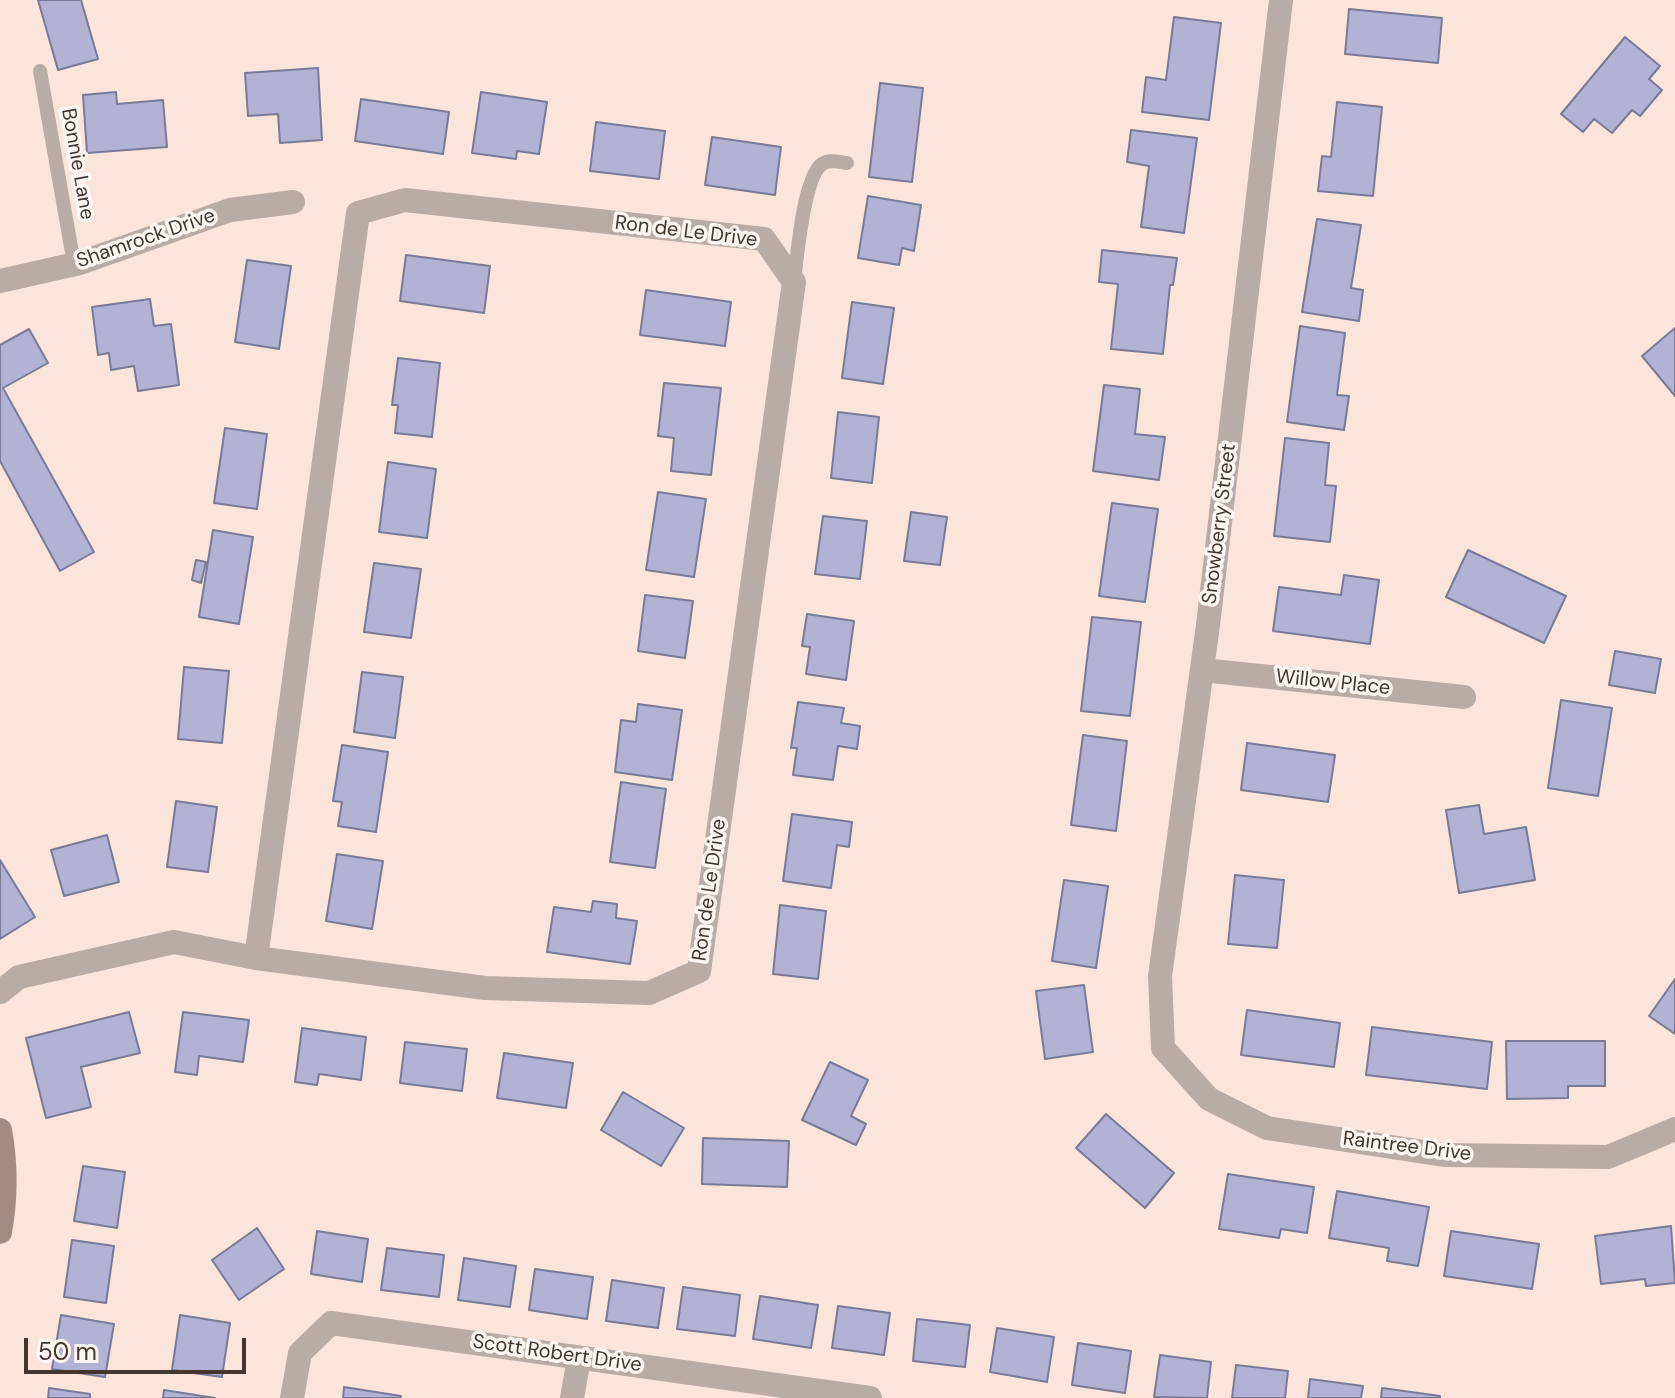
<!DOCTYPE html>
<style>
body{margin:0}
#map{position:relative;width:1675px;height:1398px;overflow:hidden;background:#fbe5db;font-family:"DM Sans",sans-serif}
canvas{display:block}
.scale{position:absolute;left:24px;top:1338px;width:222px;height:36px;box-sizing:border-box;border:4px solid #44362f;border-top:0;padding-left:10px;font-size:24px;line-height:28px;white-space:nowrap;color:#44362f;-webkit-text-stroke:6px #fdf6f2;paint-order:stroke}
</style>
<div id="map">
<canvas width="1675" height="1398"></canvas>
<div class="scale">50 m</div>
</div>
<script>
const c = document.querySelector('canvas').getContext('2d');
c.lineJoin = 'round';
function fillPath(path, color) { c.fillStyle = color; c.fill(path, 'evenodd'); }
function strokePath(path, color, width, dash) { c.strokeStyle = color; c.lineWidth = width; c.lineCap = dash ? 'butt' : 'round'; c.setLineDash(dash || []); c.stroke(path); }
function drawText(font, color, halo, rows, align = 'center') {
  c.font = font + ' "DM Sans",sans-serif'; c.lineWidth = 7; c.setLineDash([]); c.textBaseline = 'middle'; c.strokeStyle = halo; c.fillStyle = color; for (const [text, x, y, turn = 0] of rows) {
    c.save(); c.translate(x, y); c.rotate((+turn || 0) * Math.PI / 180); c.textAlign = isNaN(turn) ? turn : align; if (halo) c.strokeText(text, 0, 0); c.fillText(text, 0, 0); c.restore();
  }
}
const building = new Path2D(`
 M38,0h43l17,59 -40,11z
 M1349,9l93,9 -4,45 -93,-9z
 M1174,17l47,6 -12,97 -67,-8 4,-35 20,3z
 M1625,37l35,29 -11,13 13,11 -22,26 -8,-6 -20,23 -18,-14 -11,13 -22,-18z
 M318,68l4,72 -42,3 -2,-29 -30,2 -3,-43z
 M880,83l43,5 -11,94 -43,-5z
 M116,92l1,12 46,-4 4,47 -80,6 -4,-58z
 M481,92l66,10 -8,52 -22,-3 -1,8 -44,-6z
 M361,99l88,13 -6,42 -88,-13z
 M1337,102l45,5 -9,89 -55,-5 4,-35 9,1z
 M596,122l69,9 -6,48 -69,-8z
 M1131,130l66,8 -13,95 -43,-6 8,-61 -22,-4z
 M712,137l69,10 -6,48 -70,-10z
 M868,196l53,9 -7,46 -12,-3 -3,17 -41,-7z
 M1317,219l44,6 -10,63 12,2 -4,31 -57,-9z
 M1102,250l75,8 -4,27h-3l-7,69 -52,-5 7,-65 -19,-2z
 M406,255l84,11 -6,47 -84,-12z
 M247,260l44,6 -12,83 -44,-7z
 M646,290l85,12 -6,44 -85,-11z
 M150,299l4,27 17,-2 8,61 -41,6 -4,-25 -23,4 -2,-17 -11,2 -6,-48z
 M852,302l42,6 -11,76 -41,-6z
 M1300,326l45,7 -8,62 12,1 -5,34 -57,-8z
 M1675,328v68l-33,-40z
 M29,329l19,34 -45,25 91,164 -34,19 -60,-110v-116z
 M398,358l42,5 -8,74 -37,-4 3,-28h-6z
 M664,383l57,5 -10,87 -40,-4 3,-33 -16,-2z
 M1104,385l36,4 -5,45 30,3 -6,43 -66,-9z
 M838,412l41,5 -7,66 -41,-5z
 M225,428l42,6 -10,75 -43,-6z
 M1285,438l44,5 -4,42 11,1 -6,56 -56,-6z
 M388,462l48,7 -9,69 -48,-6z
 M658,492l48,7 -12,78 -48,-7z
 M1112,503l46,6 -13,93 -46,-6z
 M911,512l36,5 -7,48 -36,-4z
 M823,516l44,5 -7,58 -45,-5z
 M213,530l40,7 -14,87 -40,-7z
 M1468,550l98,46 -22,47 -98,-46z
 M196,560l10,2 -5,21 -9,-3z
 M374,563l47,6 -10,69 -47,-6z
 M1344,575l35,5 -9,64 -97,-13 6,-44 62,8z
 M645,595l48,6 -8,57 -47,-7z
 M807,614l47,7 -8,59 -40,-6 4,-27 -8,-1z
 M1092,617l49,5 -11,94 -49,-5z
 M1615,651l46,8 -6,34 -46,-8z
 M184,667l45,4 -7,72 -44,-4z
 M362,672l41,5 -8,61 -41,-6z
 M1561,700l51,8 -14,88 -50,-8z
 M798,702l46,6 -3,15 19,3 -3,23 -19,-3 -5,34 -40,-5 4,-27h-6z
 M638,704l44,6 -10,70 -57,-8 6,-52 15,2z
 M1083,735l44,6 -11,90 -45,-6z
 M1247,743l88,12 -7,47 -87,-12z
 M342,745l46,7 -12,80 -38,-6 4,-24 -9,-1z
 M621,782l45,7 -11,79 -45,-6z
 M176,801l41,6 -9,65 -41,-5z
 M1479,805l5,29 42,-7 9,53 -76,13 -13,-83z
 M792,814l60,8 -3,25 -12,-2 -6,43 -48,-7z
 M107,835l12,47 -55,14 -13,-46z
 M337,854l46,7 -11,68 -46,-8z
 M0,860l35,57 -35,22z
 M1235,875l49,5 -7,68 -49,-4z
 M1064,880l44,6 -12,82 -44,-7z
 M593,901l24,3 -1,14 21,3 -7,43 -83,-12 7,-45 37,5z
 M780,905l46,6 -8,68 -45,-5z
 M1675,979v55l-26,-18z
 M1084,985l9,67 -48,7 -9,-68z
 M1247,1010l93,13 -6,44 -93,-12z
 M129,1012l11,41 -59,14 10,40 -45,11 -20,-80z
 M183,1012l66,8 -6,42 -44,-6 -2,19 -22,-3z
 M1372,1027l120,15 -5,47 -121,-14z
 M302,1028l64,9 -5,43 -42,-6 -2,11 -22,-3z
 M1506,1041h99v45h-37v12l-61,1z
 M405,1042l62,7 -5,42 -62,-8z
 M504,1053l69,10 -7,45 -69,-10z
 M830,1062l38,18 -17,36 15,8 -10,21 -54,-25z
 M623,1092l61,36 -23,38 -60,-36z
 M1106,1114l68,59 -29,35 -69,-60z
 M703,1138l86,3 -2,46 -85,-3z
 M83,1166l42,6 -8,56 -43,-7z
 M1228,1174l86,13 -7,46 -26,-4 -2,9 -60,-9z
 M1337,1191l92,16 -11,59 -31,-5 2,-13 -60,-10z
 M1671,1226l4,57 -29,3 -1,-7 -44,5 -6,-48z
 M257,1228l27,41 -45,31 -27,-40z
 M317,1231l51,8 -6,43 -51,-8z
 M1451,1231l88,13 -7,45 -88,-13z
 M72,1240l42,6 -8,57 -42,-6z
 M387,1248l57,7 -5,42 -58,-7z
 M464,1258l52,8 -6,41 -52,-7z
 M535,1269l58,8 -6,42 -58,-9z
 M612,1280l52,8 -6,40 -52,-7z
 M683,1287l57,8 -5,41 -58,-7z
 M760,1296l58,9 -7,43 -58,-9z
 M838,1306l52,7 -6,42 -52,-7z
 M61,1315l53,9 -9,53 -53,-8z
 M180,1315l50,8 -8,54 -50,-7z
 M917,1319l53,6 -5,42 -52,-6z
 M997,1328l57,9 -7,45 -57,-10z
 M1078,1343l53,8 -6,42 -53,-8z
 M1160,1355l51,7 -4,36 -53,-1z
 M1236,1365l52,6 -3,27h-53z
 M1310,1379l53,7 -2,12h-53z
 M344,1387l57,9 -1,2h-57z
 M49,1388l41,6v4h-42z
 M1382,1388l58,8v2h-59z
 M164,1390l51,8h-52z`);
const lane = new Path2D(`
 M40,71l34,193
 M794,282c3,-24 9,-104 28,-118 7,-5 17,-2 25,-1`);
const street = new Path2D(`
 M1281,0l-73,625 -48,351 3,72 46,51 58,29 177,27 164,2 67,-28
 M0,281l80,-18 150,-53 63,-8
 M1202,670l262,27
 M0,992l19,-15 155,-35 82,16 229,30 164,5 50,-22 95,-689 -30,-43 -359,-39 -47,13 -102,745
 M292,1398l8,-45 31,-30 539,75
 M572,1398l7,-40`);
const secondary = new Path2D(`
 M0,1130c6,33 6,69 0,102`);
const streetNames = [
 ["Bonnie Lane",77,164,80],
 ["Ron de Le Drive",686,232,7],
 ["Shamrock Drive",146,239,-19],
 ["Snowberry Street",1220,524,-83],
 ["Willow Place",1333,683,6],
 ["Ron de Le Drive",710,890,-82],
 ["Raintree Drive",1407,1147,7],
 ["Scott Robert Drive",557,1354,8]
];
fillPath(building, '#b2b3d4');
strokePath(building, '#797a98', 2);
strokePath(lane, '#baaba4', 14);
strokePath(street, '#baaba4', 24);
strokePath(secondary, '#a28c82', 24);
drawText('20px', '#44362f', '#fdf6f2', streetNames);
</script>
